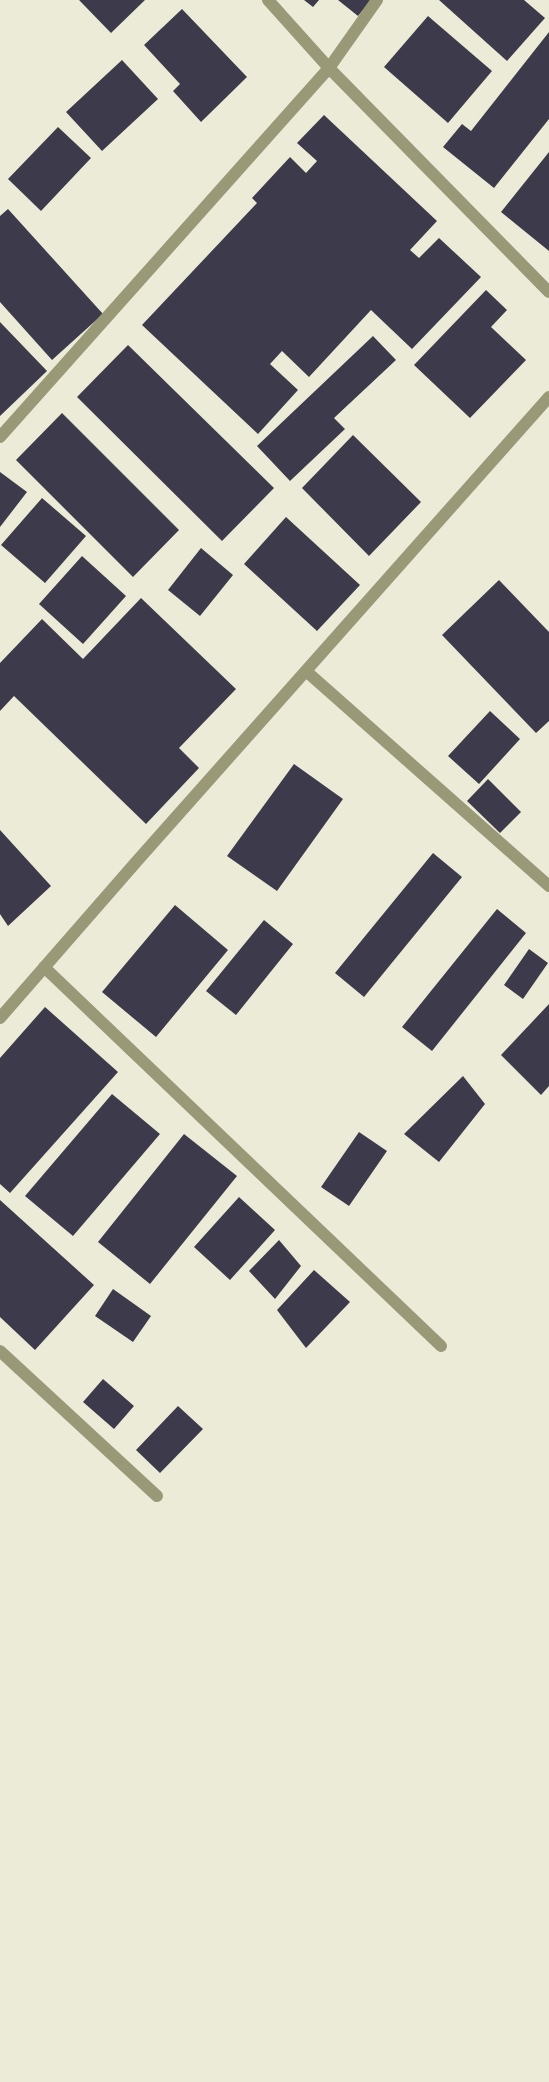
<!DOCTYPE html>
<style>
body{margin:0}
canvas{display:block;background:#ecebd7}
</style>
<canvas width="549" height="2082"></canvas>
<script>
const c = document.querySelector('canvas').getContext('2d');
c.lineJoin = 'round';
function fillPath(path, color) { c.fillStyle = color; c.fill(path, 'evenodd'); }
function strokePath(path, color, width, dash) { c.strokeStyle = color; c.lineWidth = width; c.lineCap = dash ? 'butt' : 'round'; c.setLineDash(dash || []); c.stroke(path); }
const building = new Path2D(`
 M79,0h66l-34,33z
 M304,0h15l-6,7z
 M338,0h33l-13,16z
 M439,0h85l21,18 -38,43z
 M182,9l65,68 -46,45 -28,-31 7,-7 -36,-39z
 M428,16l64,55 -44,52 -64,-56z
 M549,32v87l-55,69 -51,-41 19,-23 9,7z
 M122,60l36,39 -56,52 -36,-39z
 M324,115l113,106 -27,29 9,8 20,-20 42,39 -69,72 -41,-39 -62,67 -27,-26 -12,13 28,26 -40,44 -116,-109 115,-122 -5,-5 38,-41 16,16 11,-12 -20,-18z
 M58,127l33,31 -50,53 -33,-32z
 M549,152v99l-48,-39z
 M8,209l95,105 -51,46 -52,-58v-86z
 M486,290l21,20 -16,17 35,33 -56,58 -56,-53z
 M0,322l47,49 -47,45z
 M373,336l23,24 -62,58 11,11 -55,52 -33,-35z
 M128,345l146,143 -52,53 -145,-144z
 M62,413l117,117 -46,47 -117,-117z
 M353,435l68,67 -52,54 -67,-68z
 M0,472l27,20 -27,35z
 M42,498l44,38 -41,47 -44,-38z
 M286,517l74,68 -43,46 -73,-67z
 M201,548l32,27 -33,41 -32,-26z
 M82,556l44,40 -43,48 -44,-40z
 M499,580l50,52v89l-13,12 -94,-98z
 M141,598l95,91 -57,59 20,20 -53,56 -132,-128 -14,15v-48l42,-44 41,40z
 M490,711l30,28 -41,45 -31,-28z
 M294,764l49,35 -66,92 -50,-35z
 M488,779l33,33 -21,21 -33,-32z
 M0,830l51,56 -43,40 -8,-12z
 M433,853l29,24 -98,120 -29,-24z
 M175,905l53,45 -72,87 -54,-45z
 M497,909l29,24 -94,118 -30,-24z
 M264,920l29,24 -57,71 -30,-24z
 M529,949l19,14 -25,36 -19,-14z
 M549,1004v82l-8,9 -40,-40z
 M45,1007l73,65 -108,121 -10,-9v-126z
 M463,1076l22,28 -46,58 -35,-28z
 M112,1094l48,40 -87,102 -48,-40z
 M359,1132l28,19 -38,55 -28,-19z
 M184,1134l53,42 -87,108 -52,-42z
 M239,1197l36,33 -45,50 -36,-33z
 M0,1200l94,85 -59,65 -35,-33z
 M279,1240l22,26 -26,33 -26,-28z
 M314,1270l36,32 -44,46 -29,-38z
 M113,1289l38,27 -18,26 -38,-26z
 M103,1379l31,27 -20,23 -31,-27z
 M178,1406l25,23 -43,44 -24,-23z`);
const minor = new Path2D(`
 M268,0l61,68 220,224
 M0,437l329,-369 48,-68
 M306,671l243,215
 M44,967l397,379
 M0,1018l137,-157 412,-464
 M0,1351l157,145`);
fillPath(building, '#3d3b4b');
strokePath(minor, '#999877', 12);
</script>
